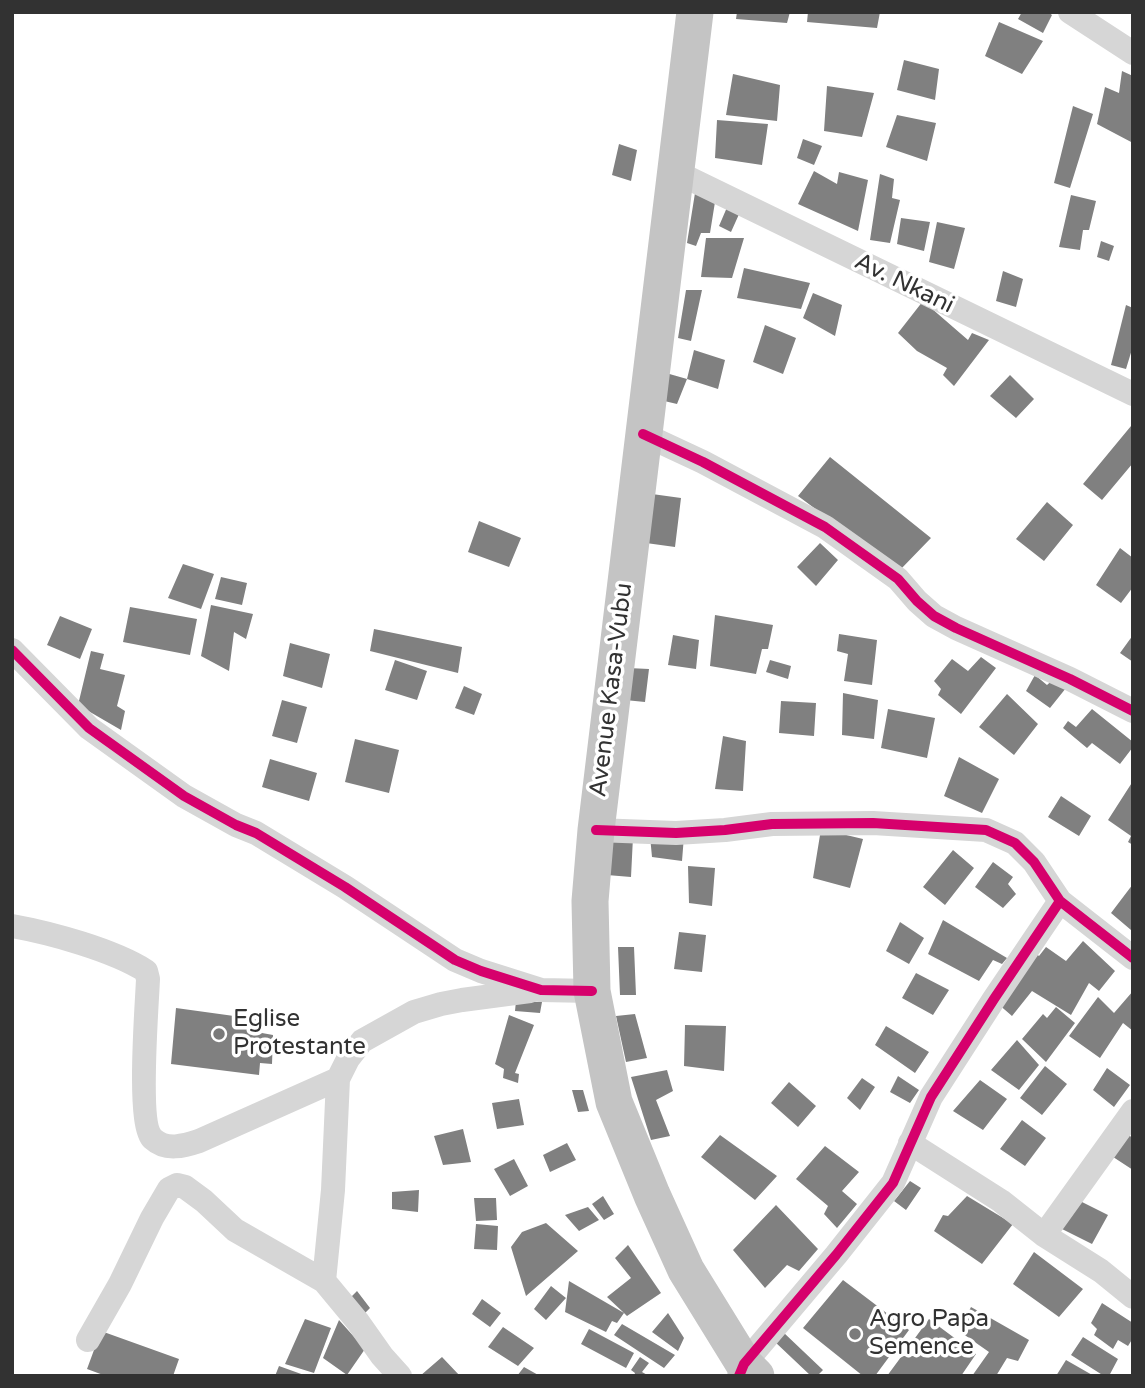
<!DOCTYPE html>
<style>
body{margin:0}
#map{position:relative;width:1145px;height:1388px;overflow:hidden;background:#fff;font-family:"Varela Round",sans-serif}
canvas{display:block}
.frame{position:absolute;inset:0;border:14px solid #323232;pointer-events:none}
</style>
<div id="map">
<canvas width="1145" height="1388"></canvas>
<div class="frame"></div>
</div>
<script>
const c = document.querySelector('canvas').getContext('2d');
c.lineJoin = 'round';
function fillPath(path, color) { c.fillStyle = color; c.fill(path, 'evenodd'); }
function strokePath(path, color, width, dash) { c.strokeStyle = color; c.lineWidth = width; c.lineCap = dash ? 'butt' : 'round'; c.setLineDash(dash || []); c.stroke(path); }
function drawText(font, color, halo, rows, align = 'center') {
  c.font = font + ' "Varela Round",sans-serif'; c.lineWidth = 7; c.setLineDash([]); c.textBaseline = 'middle'; c.strokeStyle = halo; c.fillStyle = color; for (const [text, x, y, turn = 0] of rows) {
    c.save(); c.translate(x, y); c.rotate((+turn || 0) * Math.PI / 180); c.textAlign = isNaN(turn) ? turn : align; if (halo) c.strokeText(text, 0, 0); c.fillText(text, 0, 0); c.restore();
  }
}
const building = new Path2D(`
 M737,12h53l-3,11 -51,-4z
 M808,12h72l-3,16 -70,-6z
 M1022,12h26l4,3 -9,18 -25,-14z
 M999,22l44,19 -21,33 -37,-18z
 M904,60l35,9 -4,31 -38,-10z
 M1122,71l11,5v67l-36,-19 8,-37 14,6z
 M733,74l47,11 -3,36 -51,-6z
 M827,86l47,7 -12,44 -38,-6z
 M1073,106l20,8 -23,74 -16,-5z
 M897,115l39,8 -9,38 -41,-14z
 M717,120l51,4 -6,41 -47,-7z
 M803,139l19,7 -8,19 -17,-7z
 M619,144l18,6 -6,31 -19,-6z
 M814,171l23,13 2,-12 29,8 -10,51 -60,-27z
 M880,174l14,5 -2,19 8,2 -10,43 -20,-3z
 M695,193l20,9 -5,31h-9l-5,13 -9,-3z
 M1071,195l25,6 -7,29h-6l-3,20 -21,-3z
 M728,205l12,7 -9,20 -12,-6z
 M901,218l29,4 -6,29 -27,-7z
 M937,222l28,6 -11,41 -25,-7z
 M706,238h38l-12,40 -31,-1z
 M1101,241l13,5 -5,15 -12,-4z
 M744,268l66,15 -9,26 -64,-11z
 M1003,271l20,8 -7,28 -20,-6z
 M686,290h16l-11,51 -13,-3z
 M813,293l29,12 -7,31 -32,-18z
 M923,301l45,39 4,-7 17,7 -35,46 -11,-11 4,-7 -30,-17 -19,-18z
 M1126,305l7,3v38l-7,23 -15,-4z
 M765,325l31,13 -13,36 -30,-12z
 M694,350l31,10 -7,29 -31,-10z
 M666,373l21,6 -10,25 -17,-4z
 M1010,375l24,24 -18,19 -26,-22z
 M1131,426l2,2v35l-31,37 -19,-16z
 M830,457l101,81 -32,33 -101,-75z
 M652,494l29,4 -6,49 -29,-4z
 M1047,502l26,23 -29,36 -28,-22z
 M479,521l42,17 -12,29 -41,-15z
 M820,543l18,17 -22,26 -19,-19z
 M1120,548l13,10v29l-12,16 -25,-18z
 M183,564l31,10 -13,35 -33,-11z
 M221,577l26,6 -5,22 -27,-6z
 M211,605l42,9 -7,25 -12,-7 -5,39 -28,-15z
 M130,607l67,12 -7,36 -67,-13z
 M715,615l58,10 -5,24h-6l-6,25 -46,-8z
 M60,616l32,13 -12,30 -33,-14z
 M374,629l88,18 -4,26 -88,-22z
 M839,634l38,6 -5,45 -28,-4 4,-27 -11,-3z
 M673,635l26,5 -3,29 -28,-4z
 M1133,635v27l-13,-9z
 M290,643l40,11 -8,34 -39,-12z
 M91,651l13,3 -4,15 25,6 -8,31 8,5 -4,19 -43,-25z
 M981,657l15,11 -35,46 -23,-19 3,-6 -7,-8 18,-22 16,12z
 M395,660l32,11 -10,29 -32,-10z
 M770,660l21,6 -3,13 -22,-7z
 M628,668l21,1 -4,33 -20,-2z
 M1035,675l12,10 9,-8 14,6 -20,25 -24,-17z
 M464,686l18,8 -8,21 -19,-7z
 M843,693l35,7 -4,39 -32,-4z
 M1007,694l31,30 -24,31 -35,-28z
 M282,700l25,7 -10,36 -25,-7z
 M781,701l35,2 -2,33 -35,-3z
 M888,709l47,9 -8,40 -46,-10z
 M1092,709l41,33v5l-13,17 -28,-21 -5,5 -24,-20 5,-7 8,6z
 M723,736l23,5 -3,50 -28,-2z
 M355,739l44,11 -10,43 -44,-11z
 M959,757l40,22 -17,34 -38,-17z
 M270,759l47,14 -8,28 -47,-14z
 M1133,781v64l-5,-3 3,-6 -23,-16z
 M1061,796l30,20 -12,20 -31,-19z
 M821,829l42,10 -13,49 -37,-10z
 M609,835l24,2 -2,40 -24,-2z
 M650,836h34l-2,25 -30,-4z
 M953,850l21,18 -29,37 -22,-18z
 M993,862l20,15 -5,7 8,10 -13,14 -28,-21z
 M688,866l27,2 -3,38 -23,-3z
 M1133,884v43l-2,3 -20,-17z
 M943,920l64,38 -5,6 -9,-4 -14,21 -51,-27z
 M900,922l24,16 -15,26 -23,-13z
 M679,932l27,3 -4,37 -28,-3z
 M1083,941l32,30 -16,20 -10,-8 -18,32 -39,-24 -20,25 -15,-13 36,-52 6,5 7,-9 20,14z
 M618,947h16l2,48h-16z
 M916,973l33,17 -16,25 -31,-17z
 M1133,991v40l-10,-8 -23,35 -31,-22 29,-39 16,16z
 M516,1001l26,1 -2,11 -25,-2z
 M1056,1007l19,16 -29,39 -24,-23 21,-25 4,4z
 M176,1008l87,12 -1,13 11,2 -1,29 -12,-1 -1,12 -88,-11z
 M635,1014l12,44 -21,4 -10,-46z
 M509,1015l25,10 -19,48 4,1 -1,9 -15,-5 1,-9 -9,-5z
 M685,1025l41,1 -2,45 -40,-5z
 M886,1026l43,26 -14,21 -40,-28z
 M1017,1040l22,25 -20,25 -28,-20z
 M1045,1066l22,18 -25,31 -22,-17z
 M1107,1068l23,17 -16,22 -21,-17z
 M667,1070l6,21 -17,9 14,36 -19,4 -20,-63z
 M898,1076l21,14 -9,13 -20,-11z
 M862,1078l13,9 -15,23 -13,-12z
 M980,1080l27,19 -24,31 -30,-19z
 M789,1082l27,24 -18,21 -27,-24z
 M572,1090h11l6,21 -11,1z
 M519,1099l5,26 -27,4 -5,-26z
 M1022,1120l24,18 -21,28 -25,-17z
 M463,1129l8,33 -28,3 -9,-29z
 M1122,1131l11,7v32l-26,-17z
 M720,1135l57,41 -22,24 -54,-43z
 M567,1143l9,17 -26,12 -7,-17z
 M825,1146l34,26 -17,19 15,13 -20,24 -13,-14 4,-8 -32,-27z
 M514,1159l14,27 -18,10 -16,-27z
 M910,1181l11,7 -15,22 -12,-9z
 M419,1190l-1,22 -26,-3v-17z
 M603,1196l11,18 -10,6 -12,-16z
 M967,1196l46,28 -31,40 -48,-33 9,-16 5,1z
 M474,1198h22l1,22 -21,1z
 M1074,1198l34,17 -16,29 -34,-17z
 M776,1205l42,44 -19,22 -12,-6 -22,23 -32,-38z
 M588,1207l11,13 -20,11 -14,-16z
 M546,1223l32,28 -52,45 -15,-49 11,-15z
 M476,1224l22,2 -1,24 -23,-1z
 M628,1245l33,48 -34,23 -3,-3 -7,10 -5,-2 -6,11 -41,-20 4,-31 55,32 -17,-16 24,-19 -16,-20z
 M1034,1252l49,37 -24,28 -46,-33z
 M843,1280l66,50 -34,46h-12l-60,-48z
 M551,1286l15,12 -20,22 -12,-11z
 M357,1291l13,17 -7,7 -15,-15z
 M482,1299l19,14 -11,14 -18,-13z
 M1102,1303l31,20v15l-5,8 -10,-6 -5,9 -19,-14 3,-6 -6,-6z
 M971,1307l58,33 -11,21 -11,-3 -11,18h-24l17,-24 -30,-21z
 M668,1313l16,25 -6,13 -26,-19z
 M305,1319l26,9 -17,45 -29,-9z
 M929,1319l47,35 -15,22h-74z
 M339,1320l26,29 -18,26 -24,-17z
 M622,1324l53,31 -11,13 -50,-33z
 M503,1327l31,21 -16,18 -30,-19z
 M589,1329l45,24 -8,15 -45,-24z
 M101,1331l78,28 -6,17h-67l-19,-7z
 M783,1332l40,38 -6,6h-6l-37,-35z
 M1083,1337l35,22 -9,17h-5l-33,-21z
 M442,1357l18,19h-40z
 M640,1357l9,6 -7,9 7,4h-15l1,-3 -4,-3z
 M1066,1360l28,16h-38z
 M279,1366l25,9v1h-29z
 M524,1367l16,9h-23z`);
const minor = new Path2D(`
 M1070,12l63,41
 M676,172l457,222
 M643,434l60,28 122,65 73,52 19,22 17,15 22,12 114,51 63,32
 M12,650l77,78 95,68 52,29 20,8 89,54 110,73 26,11 60,19 51,1
 M596,830l80,3 49,-3 47,-6 101,-1 113,7 29,13 19,19 26,39 73,57
 M12,926c39,7 101,24 134,45l2,8c-1,26 -11,146 5,160 13,12 31,7 46,2l139,-62
 M910,1143l91,58 43,34 57,36 32,26
 M1044,1235l89,-124
 M324,1281l9,-91 5,-111 10,-20 14,-18 52,-29 27,-8 21,-4 68,-9
 M88,1340l32,-56 32,-66 17,-29 8,-4 8,2 19,14 31,29 89,51 34,41 24,34 18,20
 M739,1376l5,-12 92,-109 57,-72 38,-86 63,-98 66,-98`);
const highway = new Path2D(`
 M695,12l-99,818 -6,71 2,90 22,111 38,93 34,75 58,94 12,12`);
const cycleway = new Path2D(`
 M643,434l60,28 122,65 73,52 19,22 17,15 22,12 114,51 63,32
 M12,650l77,78 95,68 52,29 20,8 89,54 110,73 26,11 60,19 51,1
 M596,830l80,3 49,-3 47,-6 101,-1 113,7 29,13 19,19 26,39 73,57
 M739,1376l5,-12 92,-109 57,-72 38,-86 63,-98 66,-98`);
const markers = [
 [219,1034,7,"#7a7a7a"],
 [855,1334,7,"#7a7a7a"]
];
const streetNames = [
 ["Av. Nkani",904,284,26],
 ["Avenue Kasa-Vubu",612,690,-83]
];
const poiNames = [
 ["Eglise",233,1020],
 ["Protestante",233,1048],
 ["Agro Papa",869,1320],
 ["Semence",869,1348]
];
fillPath(building, '#808080');
strokePath(minor, '#d6d6d6', 24);
strokePath(highway, '#c4c4c4', 37);
strokePath(cycleway, '#d6006c', 10);
for (const [x, y, r, color] of markers) { const dot = new Path2D(); dot.arc(x, y, r, 0, 2 * Math.PI); c.fillStyle = color; c.fill(dot); strokePath(dot, '#fff', 2.5); }
drawText('24px', '#323232', '#fff', streetNames);
drawText('24px', '#323232', '#fff', poiNames, 'left');
</script>
